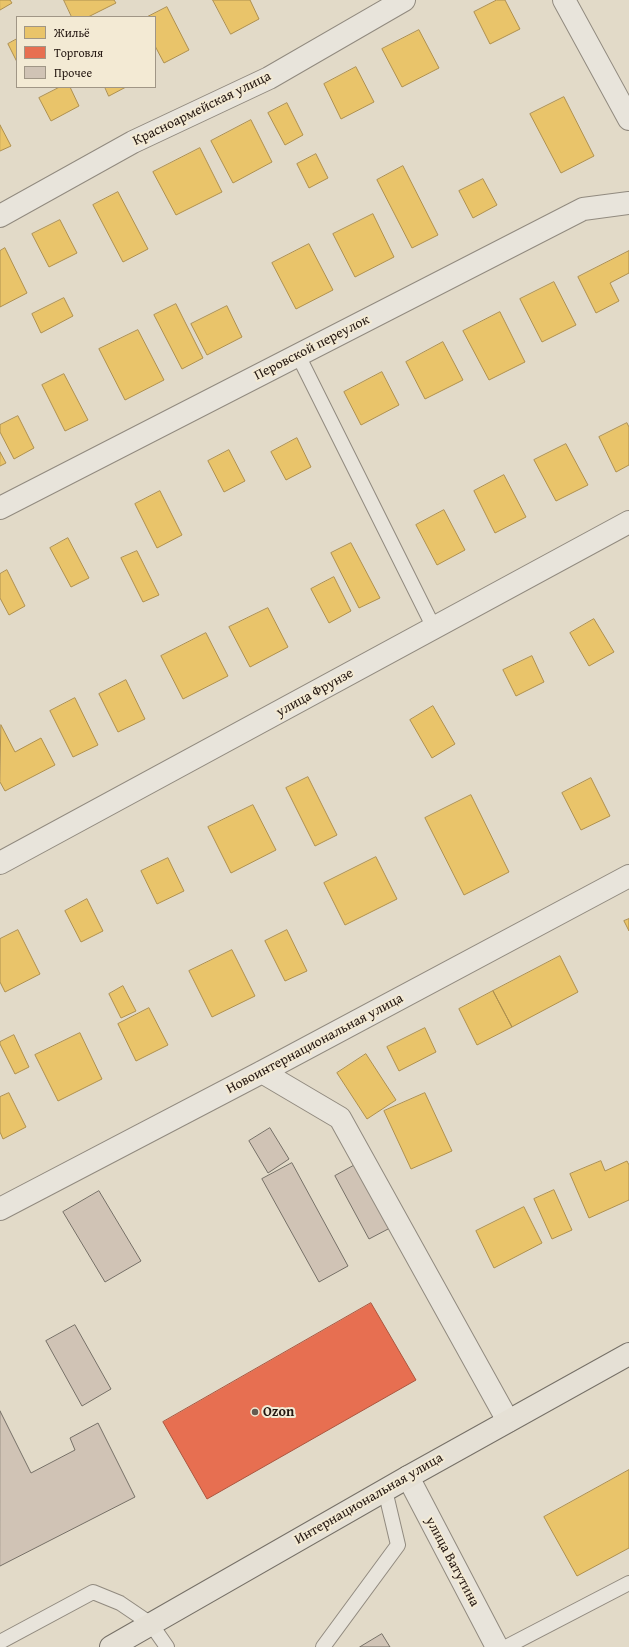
<!DOCTYPE html>
<meta charset="utf-8">
<style>
body{margin:0}
#map{position:relative;width:629px;height:1647px;overflow:hidden;background:#e2dac8;font-family:"Gentium Book Plus",serif}
canvas{display:block}
.legend{position:absolute;left:16px;top:16px;width:140px;height:72px;box-sizing:border-box;background:#f3ead4;border:1px solid #a09686;margin:0;padding:5px 7px;list-style:none;font-size:12px;color:#241711}
.legend li{display:flex;align-items:center;gap:8px;height:20px}
.legend b{width:20px;border:1px solid #a09686}
</style>
<div id="map">
<canvas width="629" height="1647"></canvas>
<ul class="legend">
<li><b style="height:11px;background:#e9c46a"></b>Жильё</li>
<li><b style="height:11px;background:#e76f51"></b>Торговля</li>
<li><b style="height:11px;background:#d0c3b5"></b>Прочее</li>
</ul>
</div>
<script>
const c = document.querySelector('canvas').getContext('2d');
c.lineJoin = 'round';
function fillPath(path, color) { c.fillStyle = color; c.fill(path, 'evenodd'); }
function strokePath(path, color, width, dash) { c.strokeStyle = color; c.lineWidth = width; c.lineCap = dash ? 'butt' : 'round'; c.setLineDash(dash || []); c.stroke(path); }
function drawText(font, color, halo, rows, align = 'center') {
  c.font = font + ' "Gentium Book Plus",serif'; c.lineWidth = 4; c.setLineDash([]); c.textBaseline = 'middle'; c.strokeStyle = halo; c.fillStyle = color; for (const [text, x, y, turn = 0] of rows) {
    c.save(); c.translate(x, y); c.rotate((+turn || 0) * Math.PI / 180); c.textAlign = isNaN(turn) ? turn : align; if (halo) c.strokeText(text, 0, 0); c.fillText(text, 0, 0); c.restore();
  }
}
const homes = new Path2D(`
 M0,0h10l2,3 -12,7z
 M64,0h50l2,3 -28,14h-16z
 M213,0h37l9,19 -28,15z
 M497,0h8l15,29 -30,15 -16,-32z
 M167,7l22,43 -25,13 -9,-17v-29h-8z
 M419,30l20,38 -37,19 -20,-38z
 M17,39v23l-9,-18z
 M356,67l18,35 -33,17 -17,-35z
 M60,87h10l9,19 -28,15 -12,-23z
 M105,87h21l-17,9z
 M564,97l30,59 -33,17 -31,-59z
 M287,103l16,32 -18,10 -17,-32z
 M251,120l21,42 -39,21 -22,-42z
 M0,125l11,21 -11,5z
 M200,148l22,44 -46,23 -23,-43z
 M316,154l12,24 -19,10 -12,-24z
 M403,166l35,69 -26,13 -35,-68z
 M483,179l14,26 -24,13 -14,-27z
 M118,192l30,57 -25,13 -30,-57z
 M373,214l21,43 -39,20 -22,-43z
 M60,220l17,33 -28,14 -17,-33z
 M309,244l24,46 -37,19 -24,-46z
 M5,248l22,45 -27,14v-56z
 M629,251v22l-19,10 9,18 -23,12 -18,-36z
 M554,282l22,43 -34,17 -22,-43z
 M64,298l9,18 -32,17 -9,-19z
 M176,304l27,54 -21,11 -28,-54z
 M227,306l15,31 -35,18 -16,-31z
 M500,312l25,50 -36,18 -26,-49z
 M138,330l26,50 -39,20 -26,-51z
 M443,342l20,38 -38,19 -19,-37z
 M382,372l17,33 -38,20 -17,-33z
 M64,374l24,46 -23,11 -23,-46z
 M18,416l16,32 -20,11 -14,-27v-7z
 M627,423l2,4v38l-13,7 -17,-35z
 M297,438l14,29 -25,13 -15,-28z
 M566,444l22,41 -32,16 -22,-41z
 M229,450l16,31 -21,11 -16,-31z
 M0,452l6,11 -6,3z
 M504,475l22,42 -31,16 -21,-42z
 M160,491l22,44 -25,13 -22,-44z
 M444,510l21,40 -28,15 -21,-40z
 M68,538l21,40 -18,9 -21,-39z
 M351,543l29,55 -21,10 -28,-55z
 M137,551l22,44 -16,7 -22,-44z
 M7,570l18,36 -16,9 -9,-17v-24z
 M334,577l17,34 -22,12 -18,-34z
 M268,608l20,39 -38,20 -21,-40z
 M594,619l20,33 -25,14 -19,-33z
 M206,633l22,43 -45,23 -22,-43z
 M532,656l12,26 -28,14 -13,-26z
 M126,680l19,39 -27,13 -19,-38z
 M75,698l23,47 -25,12 -23,-46z
 M433,706l22,38 -23,14 -22,-38z
 M1,725l14,27 26,-14 14,27 -50,26 -5,-9z
 M308,777l29,58 -22,11 -29,-58z
 M591,778l19,38 -29,14 -19,-37z
 M471,795l38,77 -45,23 -39,-77z
 M253,805l23,45 -45,23 -23,-46z
 M376,857l21,42 -52,26 -21,-42z
 M168,858l16,33 -27,13 -16,-33z
 M87,899l16,32 -22,11 -16,-31z
 M629,919v12l-5,-10z
 M18,930l22,44 -35,18 -5,-10v-43z
 M287,930l20,41 -22,10 -20,-40z
 M232,950l23,46 -43,21 -23,-46z
 M560,956l18,36 -66,35 -19,-36z
 M123,986l13,25 -15,7 -12,-24z
 M493,991l19,36 -35,18 -18,-36z
 M149,1008l19,37 -32,16 -18,-37z
 M425,1028l11,24 -37,19 -12,-24z
 M80,1033l22,46 -44,22 -23,-46z
 M14,1035l15,32 -14,7 -15,-30v-2z
 M366,1054l30,46 -29,19 -30,-46z
 M9,1093l17,34 -23,12 -3,-7v-35z
 M425,1093l27,58 -41,18 -27,-58z
 M601,1161l4,10 22,-10 2,4v35l-40,18 -19,-44z
 M554,1190l18,40 -20,9 -18,-40z
 M524,1207l18,36 -48,25 -18,-37z
 M629,1470v78l-52,28 -33,-59z`);
const shops = new Path2D(`
 M371,1303l45,77 -209,119 -44,-77z`);
const building = new Path2D(`
 M270,1128l19,31 -21,14 -19,-32z
 M292,1163l56,103 -29,16 -57,-103z
 M355,1165l35,63 -21,11 -34,-63z
 M99,1191l42,70 -36,21 -42,-70z
 M75,1325l36,64 -29,17 -36,-65z
 M0,1411l31,62 44,-23 -5,-12 28,-15 37,74 -135,69z
 M382,1634l8,13h-30z`);
const service = new Path2D(`
 M298,355l136,273
 M0,1642l93,-50 27,11 31,21 16,23
 M323,1647l75,-102 -13,-55
 M506,1647l123,-64`);
const minor = new Path2D(`
 M564,0l65,119
 M0,216l133,-74 136,-64 135,-78
 M0,508l583,-299 46,-6
 M262,1072l78,46 168,303
 M0,1209l262,-137 367,-196
 M408,1477l89,170`);
const tertiary = new Path2D(`
 M0,863l629,-341`);
const primary = new Path2D(`
 M111,1647l297,-170 221,-123`);
const markers = [
 [255,1412,4,"#665b51"]
];
const streetNames = [
 ["Красноармейская улица",202,109,-26],
 ["Перовской переулок",312,348,-27],
 ["улица Фрунзе",315,693,-29],
 ["Новоинтернациональная улица",315,1044,-28],
 ["Интернациональная улица",369,1499,-30],
 ["улица Ватутина",452,1562,62]
];
const poiNames = [
 ["Ozon",263,1412]
];
fillPath(homes, '#e9c46a');
strokePath(homes, '#ae904f', 1);
fillPath(shops, '#e76f51');
strokePath(shops, '#ac553e', 1);
fillPath(building, '#d0c3b5');
strokePath(building, '#767067', 1);
strokePath(service, '#918a7f', 16);
strokePath(minor, '#918a7f', 24);
strokePath(tertiary, '#918a7f', 24);
strokePath(primary, '#767067', 24);
strokePath(service, '#e8e4db', 14);
strokePath(minor, '#e8e4db', 22);
strokePath(tertiary, '#e8e4db', 22);
strokePath(primary, '#e5e0d5', 22);
for (const [x, y, r, color] of markers) { const dot = new Path2D(); dot.arc(x, y, r, 0, 2 * Math.PI); c.fillStyle = color; c.fill(dot); strokePath(dot, '#f3ead4', 1.5); }
drawText('14px', '#241711', '#f3ead4', streetNames);
drawText('bold 14px', '#241711', '#f3ead4', poiNames, 'left');
</script>
